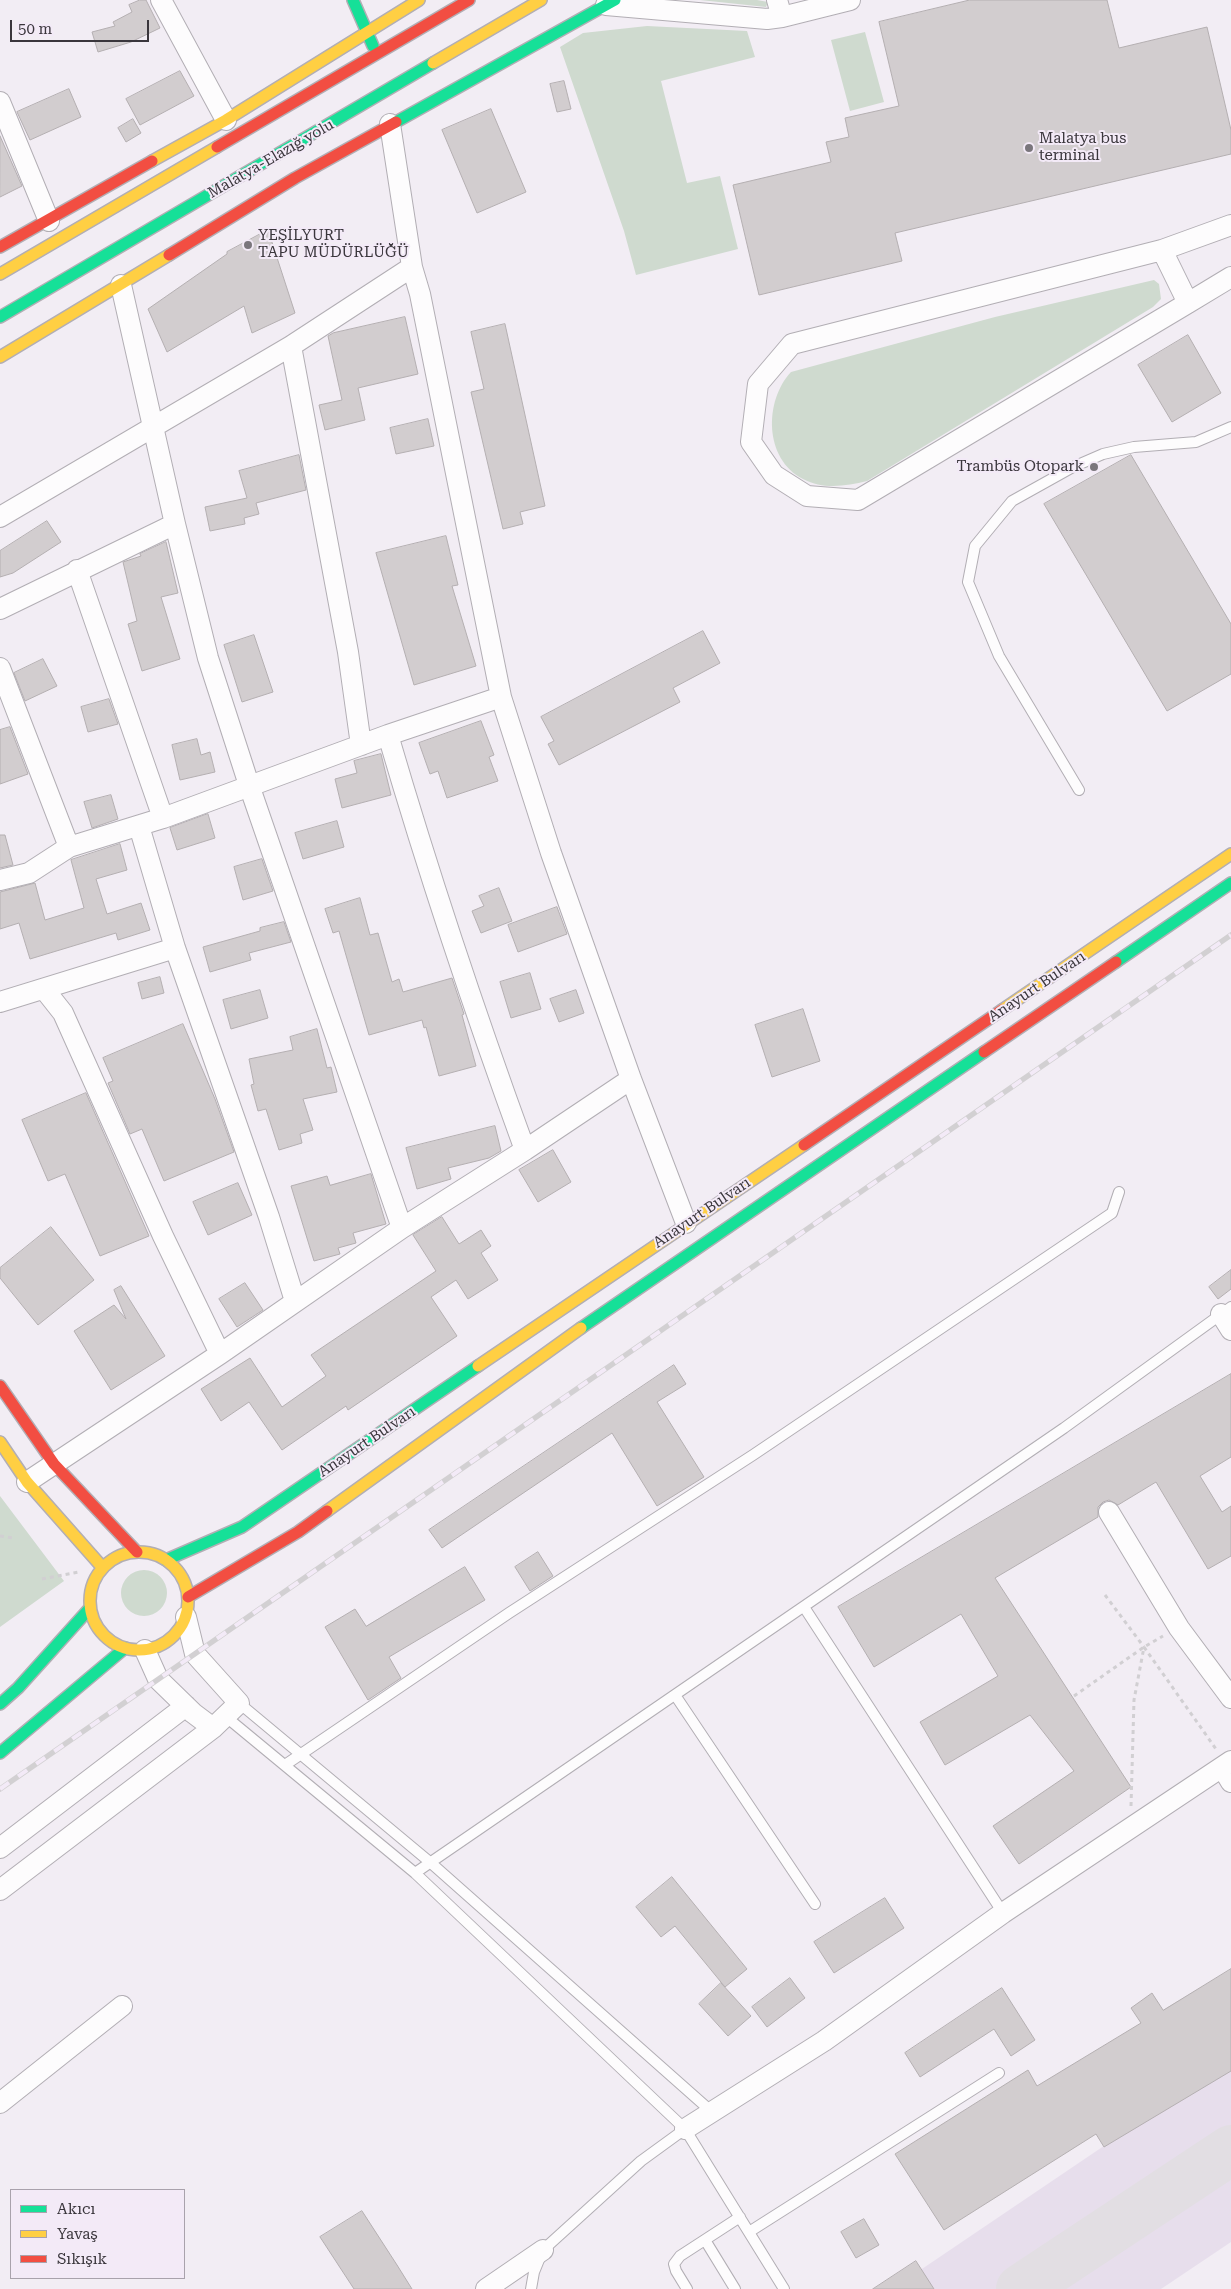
<!DOCTYPE html>
<meta charset="utf-8">
<style>
body{margin:0}
#map{position:relative;width:1231px;height:2289px;overflow:hidden;background:#f2edf4;font-family:"Roboto Serif",serif}
canvas{display:block}
.legend{position:absolute;left:10px;top:2189px;width:175px;height:90px;box-sizing:border-box;background:#f3eaf7;border:1px solid #a9a2ac;margin:0;padding:6px 9px;list-style:none;font-size:15px;color:#3a363c}
.legend li{display:flex;align-items:center;gap:10px;height:25px}
.legend b{width:25px;border:1px solid #a9a2ac}
.scale{position:absolute;left:10px;top:20px;width:139px;height:22px;box-sizing:border-box;border:2px solid #3a363c;border-top:0;padding-left:6px;font-size:15px;line-height:18px;white-space:nowrap;color:#3a363c;-webkit-text-stroke:4px #f3eaf7;paint-order:stroke}
</style>
<div id="map">
<canvas width="1231" height="2289"></canvas>
<ul class="legend">
<li><b style="height:6px;background:#16e098"></b>Akıcı</li>
<li><b style="height:6px;background:#ffcf43"></b>Yavaş</li>
<li><b style="height:6px;background:#f24e42"></b>Sıkışık</li>
</ul>
<div class="scale">50 m</div>
</div>
<script>
const c = document.querySelector('canvas').getContext('2d');
c.lineJoin = 'round';
function fillPath(path, color) { c.fillStyle = color; c.fill(path, 'evenodd'); }
function strokePath(path, color, width, dash) { c.strokeStyle = color; c.lineWidth = width; c.lineCap = dash ? 'butt' : 'round'; c.setLineDash(dash || []); c.stroke(path); }
function drawText(font, color, halo, rows, align = 'center') {
  c.font = font + ' "Roboto Serif",serif'; c.lineWidth = 4; c.setLineDash([]); c.textBaseline = 'middle'; c.strokeStyle = halo; c.fillStyle = color; for (const [text, x, y, turn = 0] of rows) {
    c.save(); c.translate(x, y); c.rotate((+turn || 0) * Math.PI / 180); c.textAlign = isNaN(turn) ? turn : align; if (halo) c.strokeText(text, 0, 0); c.fillText(text, 0, 0); c.restore();
  }
}
const built = new Path2D(`
 M1231,2060v182l-70,47h-234l-11,-16z`);
const green = new Path2D(`
 M700,0h57l11,2 -2,5z
 M647,26l100,5 8,26 -94,24 26,102 33,-7 18,73 -102,26 -12,-44 -64,-184 23,-14z
 M865,32l19,70 -34,9 -19,-71z
 M1154,280l5,4 2,15 -8,8 -286,174c-21,5 -43,9 -64,-2 -39,-20 -39,-78 -12,-107l204,-55z
 M0,1496l64,85 -64,46z
 M121 1593a23 23 0 1 1 46 0a23 23 0 1 1-46 0Z`);
const taxiway = new Path2D(`
 M1021,2289l210,-139`);
const building = new Path2D(`
 M140,0h6l14,28 -29,14 -33,10 -6,-20 23,-6 -2,-4 19,-10 -3,-7z
 M970,0h137l12,48 88,-21 24,103v24l-336,79 7,28 -143,34 -26,-110 98,-23 -5,-20 23,-5 -4,-19 54,-12 -20,-84z
 M180,71l14,25 -54,29 -14,-26z
 M564,81l7,28 -14,3 -7,-28z
 M69,89l12,28 -51,23 -13,-28z
 M491,109l35,83 -49,21 -35,-83z
 M133,119l8,14 -15,9 -8,-14z
 M0,136l22,50 -22,11z
 M268,230l27,83 -43,20 -8,-27 -77,46 -19,-43 79,-55v-2z
 M405,317l13,57 -60,14 7,32 -40,10 -6,-25 23,-5 -14,-64 5,-3z
 M505,324l40,182 -25,6 3,12 -20,5 -32,-137 13,-3 -13,-57z
 M1188,335l33,58 -49,29 -34,-57z
 M428,419l6,27 -38,8 -6,-26z
 M299,455l7,35 -50,13 3,11 -15,4 1,6 -35,7 -5,-24 42,-9 -8,-27z
 M1131,455l100,169v50l-64,37 -123,-207z
 M47,521l14,21 -48,31 -13,4v-26z
 M446,536l12,49 -6,1 24,80 -62,19 -38,-132z
 M166,542l12,51 -17,4 19,62 -38,12 -14,-47 9,-3 -14,-59 18,-6 -1,-2z
 M703,631l17,32 -47,25 7,14 -121,63 -11,-21 6,-3 -13,-24z
 M254,635l19,57 -31,10 -18,-57z
 M43,659l14,27 -32,15 -11,-28z
 M109,699l9,25 -30,8 -7,-25z
 M481,721l13,34 -5,2 9,24 -51,17 -9,-27 -8,3 -11,-31z
 M10,727l18,47 -28,10v-54z
 M197,739l4,16 9,-3 5,20 -35,8 -8,-35z
 M381,754l10,41 -49,13 -7,-29 22,-6 -3,-12z
 M111,795l7,24 -26,9 -8,-26z
 M208,814l7,24 -38,12 -7,-22z
 M337,821l7,26 -41,12 -8,-26z
 M0,835h5l8,30 -13,3z
 M120,844l7,26 -31,9 11,35 34,-11 9,27 -32,10 -2,-7 -86,26 -11,-36 -19,6v-37l35,-9 10,37 39,-12 -13,-48z
 M262,859l11,32 -30,9 -9,-33z
 M499,888l13,33 -31,12 -9,-22 12,-5 -5,-10z
 M360,898l10,37 8,-2 14,49 7,-3 4,13 49,-14 12,36 -2,1 14,51 -37,10 -13,-49 -2,1 -2,-8 -53,15 -30,-104 -6,2 -8,-24z
 M557,907l10,27 -49,18 -10,-27z
 M284,922l7,20 -42,11 2,7 -41,12 -7,-25 57,-16v-3z
 M530,973l11,36 -30,9 -11,-36z
 M160,977l4,16 -22,6 -4,-16z
 M260,990l8,28 -37,11 -8,-29z
 M576,990l8,23 -25,9 -9,-23z
 M803,1009l17,52 -48,16 -17,-52z
 M183,1024l32,75 19,53 -70,29 -22,-52 -12,5 -22,-51 5,-2 -10,-23z
 M317,1029l10,39 4,-1 6,25 -34,7 10,31 -13,4 2,9 -23,7 -13,-41 -8,2 -7,-26 3,-1 -5,-25 44,-9 -3,-13z
 M86,1093l63,143 -49,20 -35,-82 -17,7 -26,-61z
 M495,1126l6,25 -12,7 -41,10 3,11 -34,10 -11,-41z
 M553,1150l18,32 -33,20 -19,-32z
 M371,1174l15,50 -33,9 3,10 -18,5 2,6 -26,7 -23,-75 36,-10 3,9z
 M238,1183l14,32 -44,20 -15,-33z
 M442,1217l17,27 22,-14 10,16 -10,7 17,27 -30,19 -12,-19 -25,17 26,39 -109,74 -2,-4 -64,44 -33,-48 -28,19 -20,-32 49,-31 32,49 44,-31 -15,-21 125,-84 -23,-36z
 M51,1227l43,53 -56,45 -38,-47v-10z
 M1231,1270v19l-13,10 -9,-12z
 M245,1283l18,27 -26,17 -18,-28z
 M121,1286l44,70 -54,34 -37,-59 40,-26 12,14 -12,-29z
 M674,1365l12,19 -29,18 47,75 -47,29 -45,-73 -170,115 -13,-18z
 M1231,1374v83l-31,19 22,36 9,-6v50l-23,13 -52,-87 -38,23 -9,-5 -6,2 -5,5v10l-103,61 136,209 -112,77 -26,-38 81,-55 -44,-56 -85,50 -25,-43 78,-46 -37,-62 -87,53 -36,-60z
 M538,1552l15,24 -23,15 -15,-24z
 M465,1567l20,33 -96,57 12,21 -33,22 -43,-73 30,-18 11,17z
 M672,1877l75,92 -22,18 -50,-61 -14,11 -25,-30z
 M885,1898l19,30 -70,45 -20,-31z
 M1231,1969v102l-127,76 -8,-13 -152,96 -49,-76 133,-84 9,16 104,-63 -10,-15 21,-15 11,17z
 M790,1978l15,20 -38,29 -15,-20z
 M721,1983l30,33 -23,20 -29,-32z
 M1002,1988l33,52 -24,16 -17,-27 -74,48 -15,-24z
 M362,2211l35,54 15,24h-58l-34,-52z
 M864,2219l15,26 -23,13 -15,-26z
 M916,2261l18,28h-61z`);
const path = new Path2D(`
 M0,1536l14,2
 M42,1579l37,-7
 M1105,1595l39,52
 M1074,1696l70,-49 19,-11
 M1131,1806l3,-106 10,-53 72,102`);
const lane = new Path2D(`
 M1079,790l-80,-134 -31,-74 7,-36 37,-45 61,-34 30,-13 31,-7 62,-5 35,-15
 M804,1607l199,306
 M675,1695l140,209
 M239,1703l192,160 281,249
 M225,1716l190,157 270,256 99,160
 M285,1765l224,-152 244,-158 359,-242 7,-21
 M415,1873l649,-445 167,-121
 M749,2232l250,-159
 M705,2240l30,49
 M531,2289l3,-17 9,-22 98,-89 44,-32
 M687,2289l-11,-18 -2,-7 6,-8 60,-39`);
const street = new Path2D(`
 M161,0l65,120
 M777,0l5,17
 M606,5l161,14 15,-2 68,-17
 M0,102l49,119
 M390,124l22,143 8,27 81,403 50,156 80,226 55,144
 M1162,250l69,-25
 M121,285l54,239 33,134 42,130 152,440
 M1188,303l-26,-53 -370,94 -34,40 -7,58 23,33 33,21 51,4 330,-197 43,-26
 M291,346l57,306 13,93
 M0,517l291,-171 121,-79
 M77,570l86,248
 M0,609l175,-85
 M0,668l69,179
 M388,735c41,140 87,278 137,415
 M139,826l36,122 94,269 26,84
 M0,880l29,-7 40,-26 94,-29 225,-83 113,-38
 M44,989l19,24 100,223 57,118
 M0,1002l175,-54
 M1221,1314l10,16
 M27,1482l193,-128 182,-126 123,-78 106,-71
 M1109,1512l70,116 52,70
 M145,1650l13,29 35,34 20,15
 M1222,1767l9,15
 M0,1848l186,-142
 M0,1890l213,-162 26,-25 -44,-49 -9,-37
 M0,2103l122,-97
 M685,2129l139,-88 179,-128 228,-152
 M486,2289l57,-39`);
const fast = new Path2D(`
 M353,0l20,46
 M396,122l219,-122
 M0,317l433,-254
 M1116,962l115,-79
 M581,1328l403,-276
 M166,1560l76,-33 236,-161
 M0,1704l18,-16 72,-80
 M0,1753l125,-105`);
const slow = new Path2D(`
 M433,63l108,-63
 M152,161l74,-41 193,-120
 M0,274l217,-127
 M0,357l169,-102
 M1002,1010l229,-156
 M478,1366l326,-221
 M0,1442l27,40 76,86
 M327,1511l254,-183
 M90 1601a49 49 0 1 1 98 0a49 49 0 1 1-98 0Z`);
const jam = new Path2D(`
 M217,147l252,-147
 M0,247l152,-86
 M169,255l126,-77 101,-56
 M984,1052l132,-90
 M804,1145l198,-135
 M0,1386l54,78 83,88
 M188,1597l110,-65 29,-21`);
const rail = new Path2D(`
 M0,1789l1231,-854`);
const markers = [
 [1029,148,5,"#7a767c"],
 [248,245,5,"#7a767c"],
 [1094,467,5,"#7a767c"]
];
const poiNames = [
 ["Malatya bus",1039,139],
 ["terminal",1039,156],
 ["YEŞİLYURT",258,236],
 ["TAPU MÜDÜRLÜĞÜ",258,253],
 ["Trambüs Otopark",1084,467,"right"]
];
const streetNames = [
 ["Malatya-Elazığ yolu",271,159,-30],
 ["Anayurt Bulvarı",1037,987,-34],
 ["Anayurt Bulvarı",702,1213,-34],
 ["Anayurt Bulvarı",367,1442,-34]
];
fillPath(built, '#e7deec');
fillPath(green, '#cfdacf');
strokePath(taxiway, '#e2dee3', 50);
fillPath(building, '#d2cdcf');
strokePath(building, '#b4afb1', 1);
strokePath(lane, '#b2aeb4', 12);
strokePath(street, '#b2aeb4', 22);
strokePath(fast, '#b2aeb4', 14);
strokePath(slow, '#b2aeb4', 14);
strokePath(jam, '#b2aeb4', 14);
strokePath(path, '#d1cfd2', 3, [4, 4]);
strokePath(lane, '#fdfcfd', 10);
strokePath(street, '#fdfcfd', 20);
strokePath(fast, '#16e098', 11);
strokePath(slow, '#ffcf43', 11);
strokePath(jam, '#f24e42', 11);
strokePath(rail, '#d2d0d2', 5.5);
strokePath(rail, '#f3eaf7', 4, [11]);
for (const [x, y, r, color] of markers) { const dot = new Path2D(); dot.arc(x, y, r, 0, 2 * Math.PI); c.fillStyle = color; c.fill(dot); strokePath(dot, '#f3eaf7', 2); }
drawText('15px', '#3a363c', '#f3eaf7', poiNames, 'left');
drawText('15px', '#3a363c', '#f3eaf7', streetNames);
</script>
